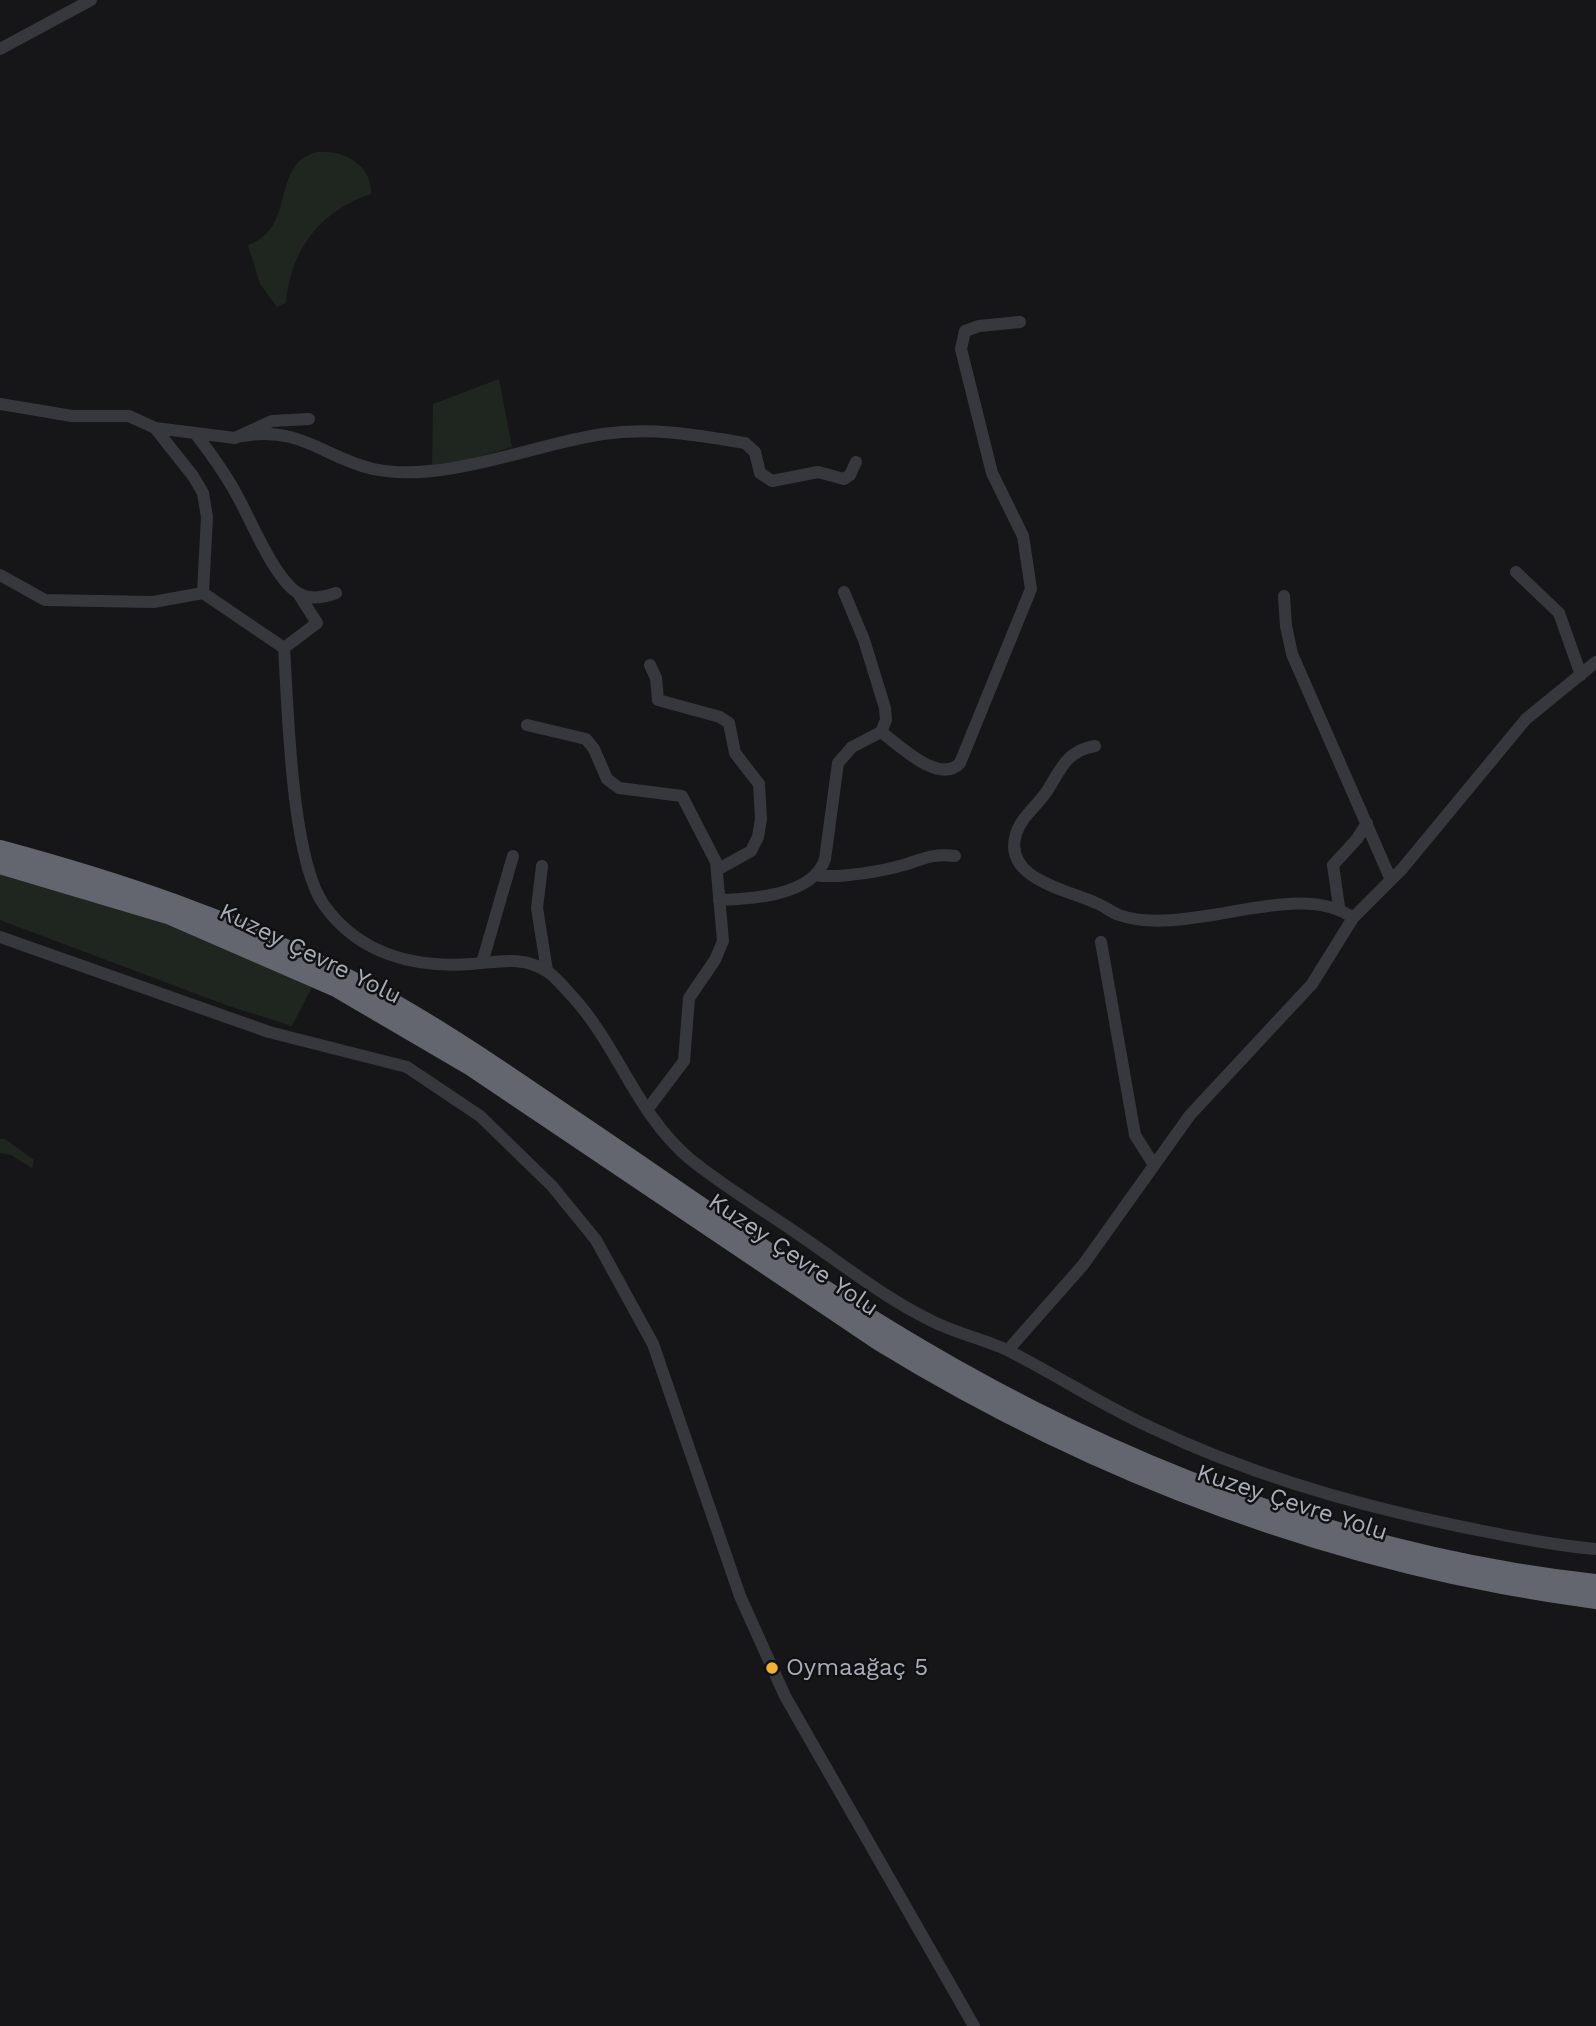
<!DOCTYPE html>
<meta charset="utf-8">
<style>
body{margin:0}
canvas{display:block;background:#161618}
</style>
<canvas width="1596" height="2026"></canvas>
<script>
const c = document.querySelector('canvas').getContext('2d');
c.lineJoin = 'round';
function fillPath(path, color) { c.fillStyle = color; c.fill(path, 'evenodd'); }
function strokePath(path, color, width, dash) { c.strokeStyle = color; c.lineWidth = width; c.lineCap = dash ? 'butt' : 'round'; c.setLineDash(dash || []); c.stroke(path); }
function drawText(font, color, halo, rows, align = 'center') {
  c.font = font + ' "Work Sans",sans-serif'; c.lineWidth = 5; c.setLineDash([]); c.textBaseline = 'middle'; c.strokeStyle = halo; c.fillStyle = color; for (const [text, x, y, turn = 0] of rows) {
    c.save(); c.translate(x, y); c.rotate((+turn || 0) * Math.PI / 180); c.textAlign = isNaN(turn) ? turn : align; if (halo) c.strokeText(text, 0, 0); c.fillText(text, 0, 0); c.restore();
  }
}
const green = new Path2D(`
 M317,152c25,-3 56,13 54,42 -50,16 -81,56 -85,109l-9,4 -17,-23 -12,-39c50,-18 21,-80 69,-93z
 M499,379l13,68 -43,13 -37,5 1,-61z
 M0,871l154,48 158,68 -20,39 -66,-21 -226,-85z
 M0,1139h5l29,21 -2,8 -21,-13 -11,-2z`);
const minor = new Path2D(`
 M0,49l91,-49
 M0,404l72,12h57l26,12 38,48 10,17 4,24 -4,76
 M155,428l80,10 37,-17 37,-2
 M195,433c17,22 33,44 45,68 13,24 35,78 58,92 11,7 27,4 38,0
 M242,436c61,-10 80,21 131,33 70,15 161,-25 230,-35 49,-7 93,1 142,9l10,9 5,21 12,8 46,-9 26,7 6,-4 6,-13
 M1516,572l43,41 22,62
 M0,575l45,25 108,2 50,-9 81,55
 M844,592l20,48 21,68 1,12 -5,12
 M1284,596l2,30 6,28 99,226
 M284,648c4,60 7,211 40,257 35,49 90,63 147,59 27,-2 52,-9 77,8 9,6 16,16 24,24 46,50 65,119 118,163 33,27 72,50 108,75 43,29 85,63 132,86 26,14 56,19 81,32 47,24 91,53 139,75 98,47 201,77 308,99 46,9 91,19 138,23
 M284,648l33,-25 -19,-30
 M650,665l6,13 2,22 62,17 9,6 6,30 24,31 2,35 -3,18 -7,14 -34,19
 M527,725l59,14 8,10 13,30 12,9 63,8 34,66 7,79 -8,19 -26,38 -5,63 -37,49
 M1095,746c-29,5 -34,23 -48,45 -9,14 -26,26 -31,43 -14,45 52,56 80,69 8,3 15,9 23,12 67,24 179,-38 234,3
 M542,866l-5,42 10,63
 M815,875c23,4 69,-4 92,-11 17,-6 29,-11 48,-8
 M719,900c32,-1 94,-4 106,-41l13,-96 14,-16 29,-15c20,14 58,53 79,31l71,-174 -8,-53 -31,-63 -31,-124 4,-18 14,-5 41,-4
 M1339,907l-6,-42 24,-26 10,-16
 M0,937l269,95 138,35 73,49 72,70 44,54 57,104 87,252 45,100 189,330
 M1101,942l34,193 19,30
 M482,963l31,-107
 M1008,1350l75,-85 107,-150 122,-131 41,-66 49,-49 124,-150 70,-57`);
const highway = new Path2D(`
 M0,849c119,32 232,70 342,126 80,40 154,91 227,141 128,86 254,178 388,253 195,110 416,190 639,214
 M0,865l168,50 168,73 135,79 407,274c218,134 463,226 718,259`);
const markers = [
 [772,1668,7,"#f2b134"]
];
const streetNames = [
 ["Kuzey Çevre Yolu",310,954,26],
 ["Kuzey Çevre Yolu",793,1255,34],
 ["Kuzey Çevre Yolu",1292,1503,18]
];
const poiNames = [
 ["Oymaağaç 5",786,1668]
];
fillPath(green, '#1e261f');
strokePath(minor, '#37383d', 12);
strokePath(highway, '#63666e', 18);
for (const [x, y, r, color] of markers) { const dot = new Path2D(); dot.arc(x, y, r, 0, 2 * Math.PI); c.fillStyle = color; c.fill(dot); strokePath(dot, '#111113', 2.5); }
drawText('24px', '#a8adb8', '#111113', streetNames);
drawText('24px', '#a8adb8', '#111113', poiNames, 'left');
</script>
